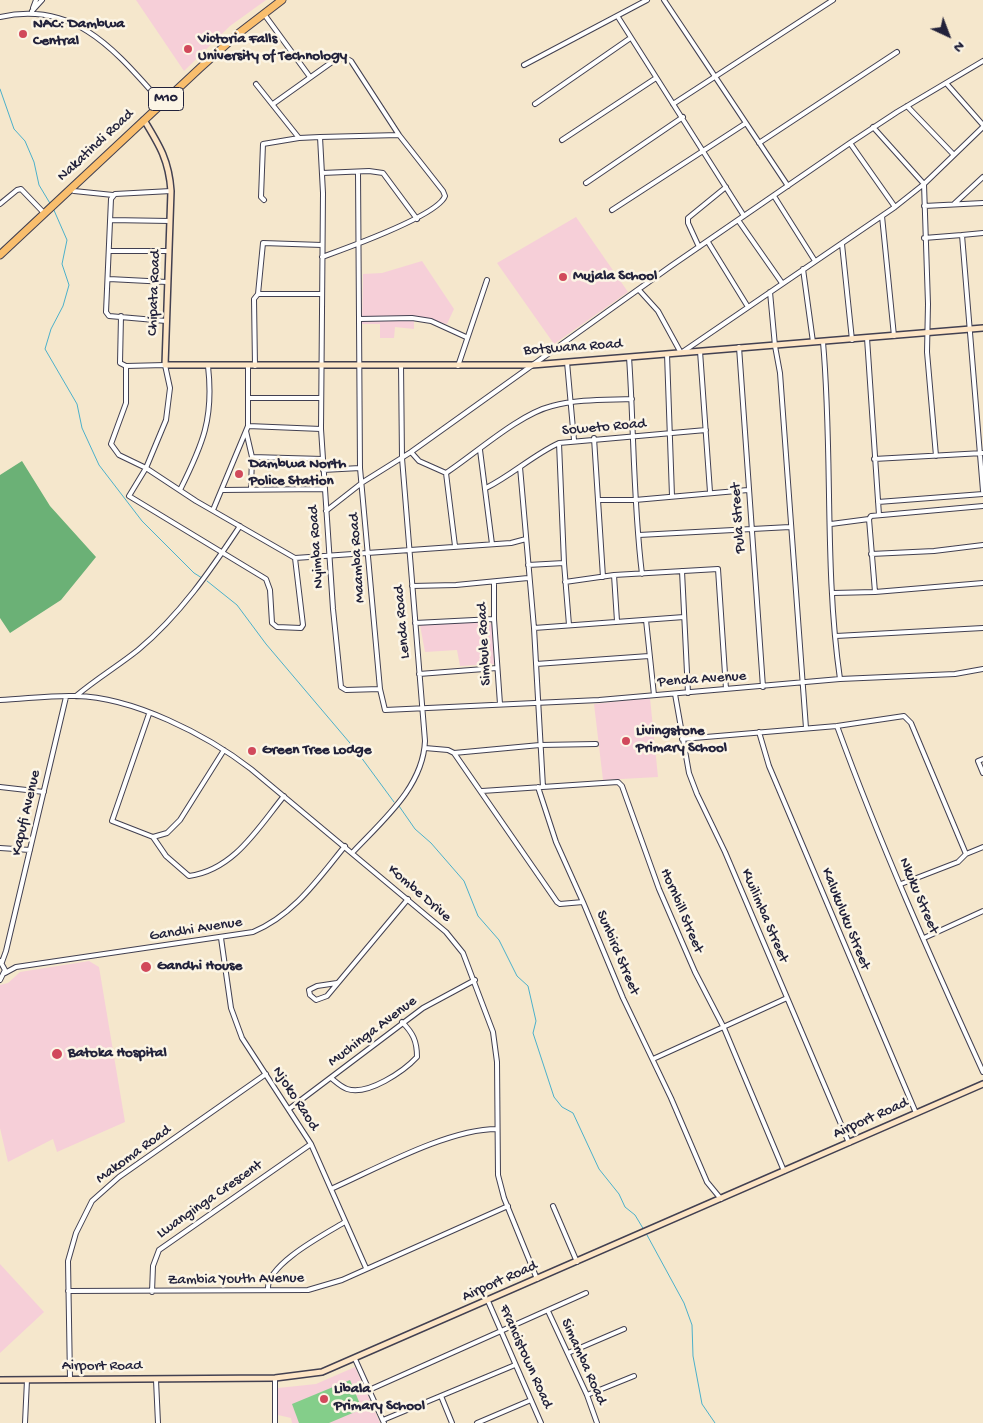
<!DOCTYPE html>
<style>
body{margin:0}
#map{position:relative;width:983px;height:1423px;overflow:hidden;background:#f5e7cc;font-family:"Gochi Hand",sans-serif}
canvas{display:block}
.north{position:absolute;left:923px;top:10px;width:50px;height:50px;-webkit-text-stroke:4px #fcf5e5;paint-order:stroke;rotate:137deg;font-size:14px;font-weight:700;line-height:20px;text-align:center;color:#22223b}
.north::after{content:'';display:block;margin:auto;width:18px;height:22px;background:#22223b;clip-path:polygon(50% 0,100% 100%,50% 72%,0 100%)}
</style>
<div id="map">
<canvas width="983" height="1423"></canvas>
<div class="north">N</div>
</div>
<script>
const c = document.querySelector('canvas').getContext('2d');
c.lineJoin = 'round';
function fillPath(path, color) { c.fillStyle = color; c.fill(path, 'evenodd'); }
function strokePath(path, color, width, dash) { c.strokeStyle = color; c.lineWidth = width; c.lineCap = dash ? 'butt' : 'round'; c.setLineDash(dash || []); c.stroke(path); }
function drawText(font, color, halo, rows, align = 'center') {
  c.font = font + ' "Gochi Hand",sans-serif'; c.lineWidth = 5; c.setLineDash([]); c.textBaseline = 'middle'; c.strokeStyle = halo; c.fillStyle = color; for (const [text, x, y, turn = 0] of rows) {
    c.save(); c.translate(x, y); c.rotate((+turn || 0) * Math.PI / 180); c.textAlign = isNaN(turn) ? turn : align; if (halo) c.strokeText(text, 0, 0); c.fillText(text, 0, 0); c.restore();
  }
}
const built = new Path2D(`
 M136,0h130l-36,26 -46,45z
 M576,217l52,75 -74,52 -57,-81z
 M422,261l32,48 -7,15 -33,-7v12l-19,-2 -1,11h-14v-14h-18l1,-50 19,-1z
 M488,621l4,4 2,39 -34,2 -3,-16 -32,2 -5,-27z
 M650,698l8,79 -55,3 -9,-76z
 M89,961l10,6 26,155 -68,30 -4,-13 -45,23 -8,-34v-143l8,-2 12,-11z
 M0,1264l44,48 -44,41z
 M355,1367l25,56h-88l-1,-5 -13,-3v-27l38,-4z`);
const green = new Path2D(`
 M350,1380l12,29 -33,14h-30l-7,-19z`);
const forest = new Path2D(`
 M22,461l28,45 46,51 -35,43 -51,33 -10,-15v-143z`);
const stream = new Path2D(`
 M0,89l14,40 11,12 9,21 5,23 12,20
 M53,208l14,32 -5,24 7,21 -6,21 -12,23 -6,20 32,55 5,24 17,37 43,56 52,52 8,5
 M207,581l30,24 29,39 89,105 39,53
 M399,806l16,23 16,14 33,38 14,35 21,24 18,36 11,10 8,35 -3,12 21,64 8,10 11,6 26,56 20,25 6,13 10,8 9,15
 M647,1235l37,68 8,22 1,31 9,48 13,19`);
const street = new Path2D(`
 M664,0l124,186
 M33,8l3,-8
 M32,11l10,-11
 M264,14l46,63
 M0,17c77,-17 117,36 162,86
 M618,17l126,199
 M524,65l123,-65
 M946,83l37,42
 M256,84l43,54
 M273,104l59,-42 12,-5 7,4 48,74
 M535,104l94,-65
 M673,104l160,-104
 M907,106l46,48
 M873,127l51,57 4,120 -1,48 9,104
 M320,137l79,-2 44,56 2,5c-7,20 -101,53 -123,61
 M562,140l94,-62
 M759,143l138,-91
 M850,143l45,64
 M358,172l2,296 20,221 5,21 214,-10 241,-21 115,-5 28,-5
 M322,173l47,-2 14,2 34,46
 M586,183l97,-66
 M71,189l3,2 39,4
 M774,196l41,65
 M264,200l-3,-3 2,-53 36,-6 21,-1 3,56 -2,236 12,180 8,78 5,3 34,-1
 M0,204l17,-14 4,-1 23,24
 M954,204l29,-27
 M924,206l59,-3
 M612,210l134,-87
 M882,216l12,120
 M110,220l60,1
 M738,220l44,63
 M962,235l21,-2
 M924,238l38,-3 21,256
 M708,242l40,65
 M842,244l10,96
 M699,247l-11,-24v-5l38,-31
 M109,251h59
 M803,269l10,73
 M109,279l58,3
 M639,290l19,21 23,42 214,-146 29,-23 59,-57
 M770,292l5,54 5,27 26,355
 M258,294h63
 M121,316l-1,47 6,3 39,-1 5,23 -4,32 -20,48 -17,28 137,83 4,11 2,33 5,4 24,1 2,-3 -8,-67
 M360,319l52,-1 19,3 35,16
 M166,321l-57,-5 -3,-4 5,-113 4,-5 56,-3
 M867,338l12,177
 M823,342c10,112 1,226 17,337
 M739,347l24,340
 M700,351l10,141
 M667,354l5,142
 M629,357c5,72 4,145 13,217
 M567,362l7,78
 M126,366v37l-15,41 8,11 27,13 50,33 99,57 216,-15 15,-4
 M255,366l-1,-67 4,-5 5,-51 59,2
 M458,366l29,-86
 M248,398h72
 M248,426l73,3
 M246,431l6,26 -1,32
 M594,438l4,62
 M559,443l5,120 5,62
 M480,450l12,94
 M411,452l8,9 27,12
 M252,457l71,2
 M874,459l109,-6
 M520,467l14,161 9,159
 M323,470l37,-2
 M486,488c26,-13 47,-33 73,-45l147,-13
 M180,490c23,-46 34,-72 28,-124
 M222,490l103,-1
 M878,502l105,-8
 M213,510l35,-84v-60
 M326,511l37,-29 48,-30 260,-186 179,-123 47,-31 86,-51
 M831,524l38,-5
 M639,535l151,-8
 M455,546l-9,-73c29,-19 73,-59 106,-67 26,-7 53,-6 80,-7
 M871,554l63,-3 49,-6
 M528,565l36,-2
 M682,571l6,122
 M614,575l3,46
 M603,577l-5,-77h37l113,-10
 M494,582v37l6,85
 M565,582l49,-7 104,-6 8,120
 M412,586l44,-1 72,-7
 M875,592l-6,-73 2,-3 112,-10
 M833,593l42,-1 108,-9
 M646,620l8,75
 M415,623l79,-4
 M534,628l150,-11
 M836,636l147,-8
 M536,664l113,-8
 M419,674l78,-6
 M675,694l14,79 8,21 28,58 124,291
 M76,696c20,-17 42,-30 62,-46 42,-35 72,-79 102,-124
 M0,700c25,-1 51,-5 76,-4 57,1 131,39 175,73l195,163 17,21 30,79 4,30 1,113 6,23 33,81
 M149,714l-37,107 41,16 13,19 23,20c45,-6 69,-48 95,-80
 M837,726c43,118 94,232 146,346
 M759,732l10,34 147,347
 M682,739l155,-13 67,-10 7,7 55,131 -8,8 -57,22
 M425,748l23,2 6,3 103,149 3,2 23,-2 40,96 48,100 36,84 14,17
 M454,753l86,-8 56,-1
 M983,759l-5,2 5,12
 M0,787l44,5
 M538,787l18,55 27,60
 M482,791l136,-9 4,4 37,103 36,83 29,56 60,143
 M153,837l14,-4 13,-13 44,-70
 M0,848l30,2
 M353,852c30,-32 70,-65 72,-111l-23,-283 -1,-93
 M966,854l17,-7
 M221,938l10,70 11,30 69,106 55,124
 M924,938l59,-27
 M0,961l5,9 -5,10
 M2,962l4,-11 60,-254
 M5,973l11,-6 237,-35c41,-17 65,-53 92,-86
 M337,983l-20,3 -8,4 1,5 6,5 11,-4 81,-97
 M653,1059l134,-61
 M331,1078c5,4 10,9 16,11 21,7 57,-18 70,-32 0,-16 -4,-24 -15,-35
 M289,1109l134,-101 52,-28
 M331,1189c47,-21 117,-60 166,-60
 M553,1206l24,56
 M268,1290c-3,-25 57,-56 77,-68
 M68,1291l240,-1 34,-10 166,-74
 M152,1292l1,-26 6,-16 152,-106
 M488,1301l53,122
 M548,1311l39,84 10,28
 M568,1353l56,-24
 M355,1359l29,64
 M275,1378v45
 M70,1379l-2,-118 8,-28 16,-32 27,-24 147,-103
 M156,1380l2,43
 M369,1390l217,-97
 M587,1395l47,-19
 M441,1396l11,27
 M383,1420l132,-55
 M25,1423l2,-43
 M477,1423l54,-23`);
const secondary = new Path2D(`
 M144,120c16,26 25,41 27,71l-6,174h367l451,-37
 M0,1380l275,-2 47,-6 661,-288`);
const highway = new Path2D(`
 M0,255l200,-187 39,-35 43,-33`);
const markers = [
 [23,34,5,"#d1495b"],
 [188,49,5,"#d1495b"],
 [563,277,5,"#d1495b"],
 [239,474,5,"#d1495b"],
 [626,741,5,"#d1495b"],
 [252,751,5,"#d1495b"],
 [146,967,6,"#d1495b"],
 [57,1054,6,"#d1495b"],
 [324,1399,5,"#d1495b"]
];
const shields = [
 [166,99,35]
];
const shieldNames = [
 ["M10",166,99]
];
const poiNames = [
 ["NAC: Dambwa",33,25],
 ["Central",33,42],
 ["Victoria Falls",198,40],
 ["University of Technology",198,57],
 ["Mujala School",573,277],
 ["Dambwa North",249,465],
 ["Police Station",249,482],
 ["Livingstone",636,732],
 ["Primary School",636,749],
 ["Green Tree Lodge",262,751],
 ["Gandhi House",157,967],
 ["Batoka Hospital",68,1054],
 ["Libala",334,1390],
 ["Primary School",334,1407]
];
const streetNames = [
 ["Nakatindi Road",96,146,-43],
 ["Chipata Road",155,293,-88],
 ["Botswana Road",573,348,-4],
 ["Soweto Road",604,428,-5],
 ["Pula Street",739,518,-94],
 ["Nyimba Road",317,547,-94],
 ["Maamba Road",358,558,-94],
 ["Lenda Road",403,622,-95],
 ["Simbule Road",485,644,-93],
 ["Penda Avenue",702,680,-4],
 ["Kapufi Avenue",27,813,-77],
 ["Kombe Drive",419,894,41],
 ["Nkuku Street",918,896,67],
 ["Hornbill Street",681,911,67],
 ["Kwilimba Street",764,916,67],
 ["Kalukuluku Street",845,919,68],
 ["Gandhi Avenue",196,930,-9],
 ["Sunbird Street",617,953,67],
 ["Muchinga Avenue",373,1032,-37],
 ["Njoko Raod",295,1099,57],
 ["Airport Road",871,1119,-24],
 ["Makoma Road",134,1155,-36],
 ["Lwanginga Crescent",210,1200,-35],
 ["Zambia Youth Avenue",236,1280,-1],
 ["Airport Road",500,1282,-24],
 ["Francistown Road",525,1357,66],
 ["Simamba Road",583,1362,66],
 ["Airport Road",102,1367]
];
fillPath(built, '#f6cfd8');
fillPath(green, '#84ce8a');
fillPath(forest, '#6bb176');
strokePath(stream, '#4bb0ca', 1);
strokePath(street, '#424051', 6);
strokePath(secondary, '#424051', 8);
strokePath(highway, '#424051', 9);
strokePath(street, '#fff', 4);
strokePath(secondary, '#fde5c5', 5);
strokePath(highway, '#f9be6d', 7);
for (const [x, y, r, color] of markers) { const dot = new Path2D(); dot.arc(x, y, r, 0, 2 * Math.PI); c.fillStyle = color; c.fill(dot); strokePath(dot, '#fcf5e5', 2); }
for (const [x, y, w] of shields) { const box = new Path2D(); box.roundRect(x - w / 2, y - 11.5, w, 23, 4); c.fillStyle = '#fcf5e5'; c.fill(box); strokePath(box, '#22223b', 1); }
drawText('bold 14px', '#22223b', null, shieldNames);
drawText('bold 15px', '#22223b', '#fcf5e5', poiNames, 'left');
drawText('15px', '#22223b', '#fcf5e5', streetNames);
</script>
